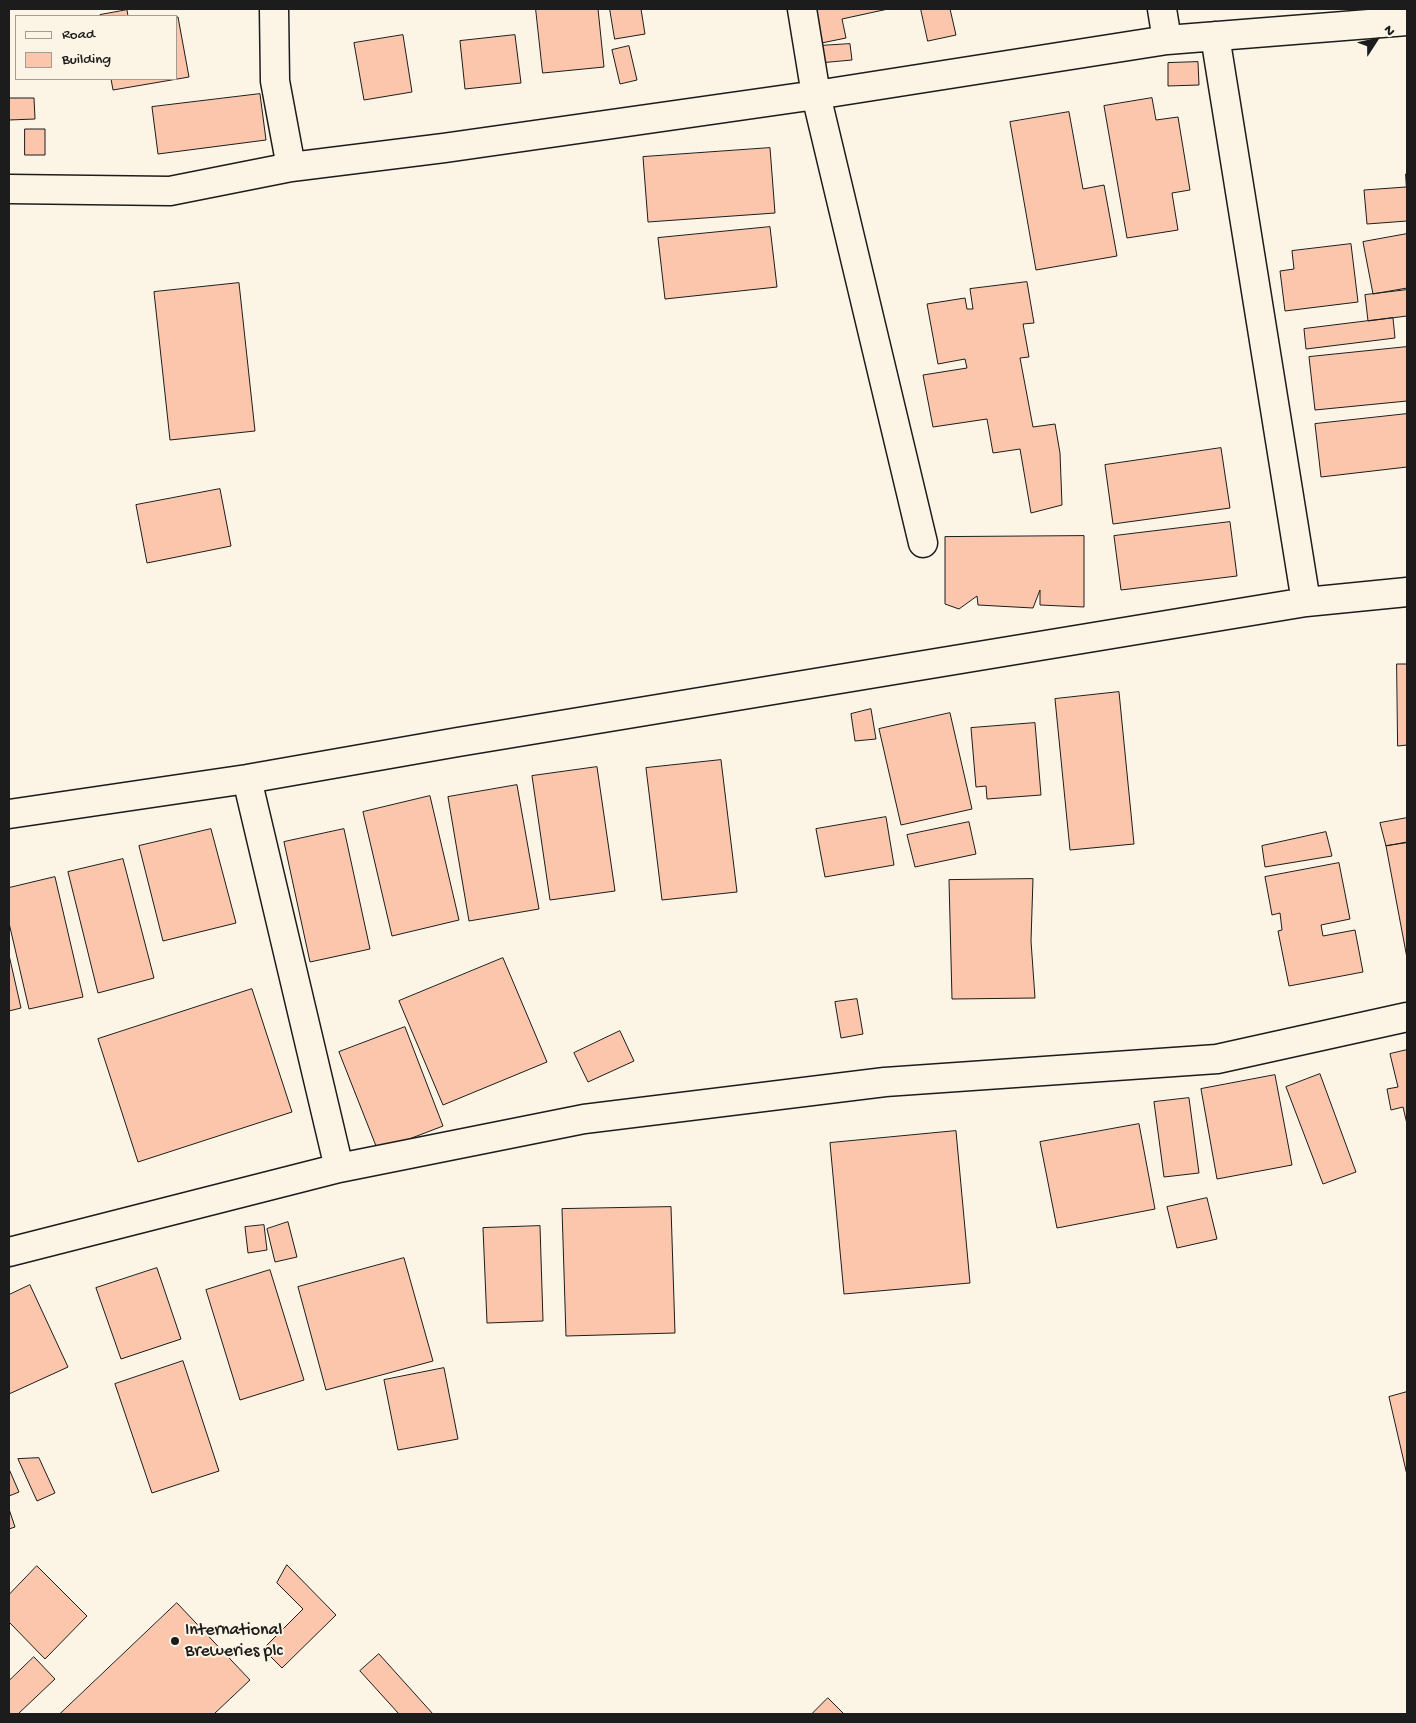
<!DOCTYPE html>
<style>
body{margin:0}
#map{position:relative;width:1416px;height:1723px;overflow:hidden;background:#fcf5e5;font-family:"Gochi Hand",sans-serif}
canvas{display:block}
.frame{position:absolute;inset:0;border:10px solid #1c1c1c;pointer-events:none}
.legend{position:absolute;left:15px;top:15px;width:162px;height:65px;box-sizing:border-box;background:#fcf5e5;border:1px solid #a29e95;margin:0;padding:6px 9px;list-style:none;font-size:15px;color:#1c1c1c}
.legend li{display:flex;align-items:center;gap:10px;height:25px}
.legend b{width:25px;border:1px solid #a29e95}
.north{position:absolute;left:1351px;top:15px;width:50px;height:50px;-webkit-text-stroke:4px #fcf5e5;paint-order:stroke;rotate:55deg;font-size:14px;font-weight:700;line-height:20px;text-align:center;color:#1c1c1c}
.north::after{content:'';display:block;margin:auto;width:18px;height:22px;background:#1c1c1c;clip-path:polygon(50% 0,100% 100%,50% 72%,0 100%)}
</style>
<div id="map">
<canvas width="1416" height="1723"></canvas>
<div class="frame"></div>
<ul class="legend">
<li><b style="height:6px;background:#fcf5e5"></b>Road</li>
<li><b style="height:14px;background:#fbc6ab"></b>Building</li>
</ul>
<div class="north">N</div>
</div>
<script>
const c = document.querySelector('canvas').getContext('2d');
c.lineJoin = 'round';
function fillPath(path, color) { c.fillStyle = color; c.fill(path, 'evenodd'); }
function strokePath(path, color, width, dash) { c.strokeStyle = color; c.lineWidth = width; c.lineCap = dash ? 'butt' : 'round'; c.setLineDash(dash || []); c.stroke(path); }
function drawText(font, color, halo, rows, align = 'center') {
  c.font = font + ' "Gochi Hand",sans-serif'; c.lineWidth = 4; c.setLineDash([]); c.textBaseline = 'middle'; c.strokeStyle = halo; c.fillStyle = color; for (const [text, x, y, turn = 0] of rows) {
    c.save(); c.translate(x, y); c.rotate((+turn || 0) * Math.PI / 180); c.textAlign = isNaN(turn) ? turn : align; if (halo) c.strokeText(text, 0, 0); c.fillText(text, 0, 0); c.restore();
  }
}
const building = new Path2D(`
 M536,9h62l6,58 -61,6z
 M610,9h31l4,25 -30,5z
 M794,9h94l-46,10 4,19 -44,9z
 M921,9h29l6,26 -28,6z
 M127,10l1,6h-28v-1z
 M176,17h2l11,60 -76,13 -2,-11h65z
 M403,35l9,57 -48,8 -10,-57z
 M515,35l6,48 -56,6 -5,-48z
 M850,44l2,16 -44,4 -6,-17z
 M629,46l8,34 -17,4 -8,-34z
 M1198,62l1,23 -31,1v-23z
 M260,94l6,46 -108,14 -6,-47z
 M9,98h25l1,21 -26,1z
 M1152,98l4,22 22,-3 12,73 -18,3 6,37 -51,8 -23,-132z
 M1069,112l14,77 21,-4 13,71 -81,14 -26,-148z
 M25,129h20v26h-20z
 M770,148l5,65 -127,9 -5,-65z
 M1406,174h1v47l-40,3 -3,-34 42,-3z
 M770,227l7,60 -112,12 -7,-61z
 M1407,234v54l-34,6 -10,-52z
 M1351,244l7,58 -73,9 -5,-40 14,-2 -2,-18z
 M1027,282l7,41 -11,1 6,33 -9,1 13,69 22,-3 5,29 2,52 -31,8 -11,-64 -27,4 -6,-34 -54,8 -10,-52 44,-7 -2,-9 -27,5 -11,-60 38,-6 2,11h6l-3,-20z
 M239,283l16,148 -85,9 -16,-148z
 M1407,290v26l-39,5 -3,-26z
 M1393,318l2,20 -89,11 -2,-20z
 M1407,347v54l-92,9 -6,-53z
 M1407,414v53l-86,10 -6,-53z
 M1221,448l9,60 -117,16 -8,-59z
 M220,489l11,57 -84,17 -11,-58z
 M1230,522l7,54 -116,14 -7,-54z
 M1084,536v71l-44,-2v-15l-7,18 -55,-3 -1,-9 -18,13 -14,-5v-67z
 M1397,664h10v81l-9,1z
 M1119,692l15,152 -64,6 -15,-151z
 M871,709l5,30 -21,2 -4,-27z
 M950,713l22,96 -71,16 -22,-96z
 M1035,723l6,72 -54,4 -1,-13 -10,1 -5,-59z
 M721,760l16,132 -75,8 -16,-132z
 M597,767l18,124 -65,9 -18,-124z
 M517,785l22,124 -70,12 -21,-124z
 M430,796l29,124 -67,16 -29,-124z
 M886,817l8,48 -69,12 -9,-48z
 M1407,818v24l-21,4 -6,-23z
 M969,822l7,32 -61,13 -8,-32z
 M211,829l25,94 -73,18 -24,-95z
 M344,829l26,120 -60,13 -26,-120z
 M1326,832l6,24 -67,11 -3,-21z
 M1407,843v115l-21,-112z
 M123,859l31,119 -56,15 -30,-121z
 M1339,863l11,56 -29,6 2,11 32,-6 8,42 -74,14 -11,-55 4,-1 -2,-17 -8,2 -7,-38z
 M55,877l28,120 -54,12 -20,-86v-35z
 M1033,879l-2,62 4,57 -83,1 -3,-119z
 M9,955l12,53 -12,3z
 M503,958l44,104 -104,43 -44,-104z
 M252,989l40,123 -154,50 -40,-123z
 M857,999l6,35 -22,4 -6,-36z
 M405,1027l38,99 -65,25 -39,-99z
 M620,1031l14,30 -46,21 -14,-29z
 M1407,1050v74l-4,-17 -12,3 -4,-21 11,-2 -8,-33z
 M1320,1074l36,98 -33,12 -37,-97z
 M1275,1075l17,90 -75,14 -16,-90z
 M1189,1098l10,75 -35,4 -10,-75z
 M1139,1124l16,85 -98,19 -17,-86z
 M956,1131l14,152 -126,11 -14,-151z
 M1207,1198l10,41 -40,9 -10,-41z
 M671,1207l4,126 -109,3 -4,-127z
 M288,1222l9,35 -22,5 -8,-33z
 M264,1225l3,25 -19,3 -3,-26z
 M540,1226l3,95 -56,2 -4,-95z
 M404,1258l29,103 -107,29 -28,-103z
 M157,1268l24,71 -60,20 -25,-71z
 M270,1270l34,110 -64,20 -34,-110z
 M30,1285l38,82 -59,27v-99z
 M183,1361l36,110 -67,22 -37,-109z
 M444,1368l14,71 -60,11 -14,-70z
 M1407,1392v83l-18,-78z
 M39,1458l16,35 -18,8 -19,-42z
 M9,1469l10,23 -10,4z
 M9,1509l6,18 -6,2z
 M287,1565l49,50 -54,53 -19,-19 40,-40 -26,-26z
 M37,1566l50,50 -42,43 -36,-37v-27z
 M177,1603l73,77 -36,34h-154z
 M379,1654l54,60h-34l-39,-43z
 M34,1657l21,22 -37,35h-9v-33z
 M828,1698l16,16h-32z`);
const minor = new Path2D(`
 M274,9l1,72 16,86
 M802,9l14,86 107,448
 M1162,9l5,31
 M1215,36l91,566
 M9,189l161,2 121,-24 153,-19 372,-53 351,-55 240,-19
 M247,779l92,389
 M9,814l238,-35 211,-37 848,-140 101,-10
 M9,1252l330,-84 245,-49 301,-37 332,-23 190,-42`);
const markers = [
 [175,1641,5,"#1c1c1c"]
];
const poiNames = [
 ["International",185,1631],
 ["Breweries plc",185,1652]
];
fillPath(building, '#fbc6ab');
strokePath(building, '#1c1c1c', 1);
strokePath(minor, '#1c1c1c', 31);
strokePath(minor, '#fcf5e5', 28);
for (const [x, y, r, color] of markers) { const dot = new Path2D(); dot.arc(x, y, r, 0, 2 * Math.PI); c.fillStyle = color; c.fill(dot); strokePath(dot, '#fcf5e5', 2); }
drawText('18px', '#1c1c1c', '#fcf5e5', poiNames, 'left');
</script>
